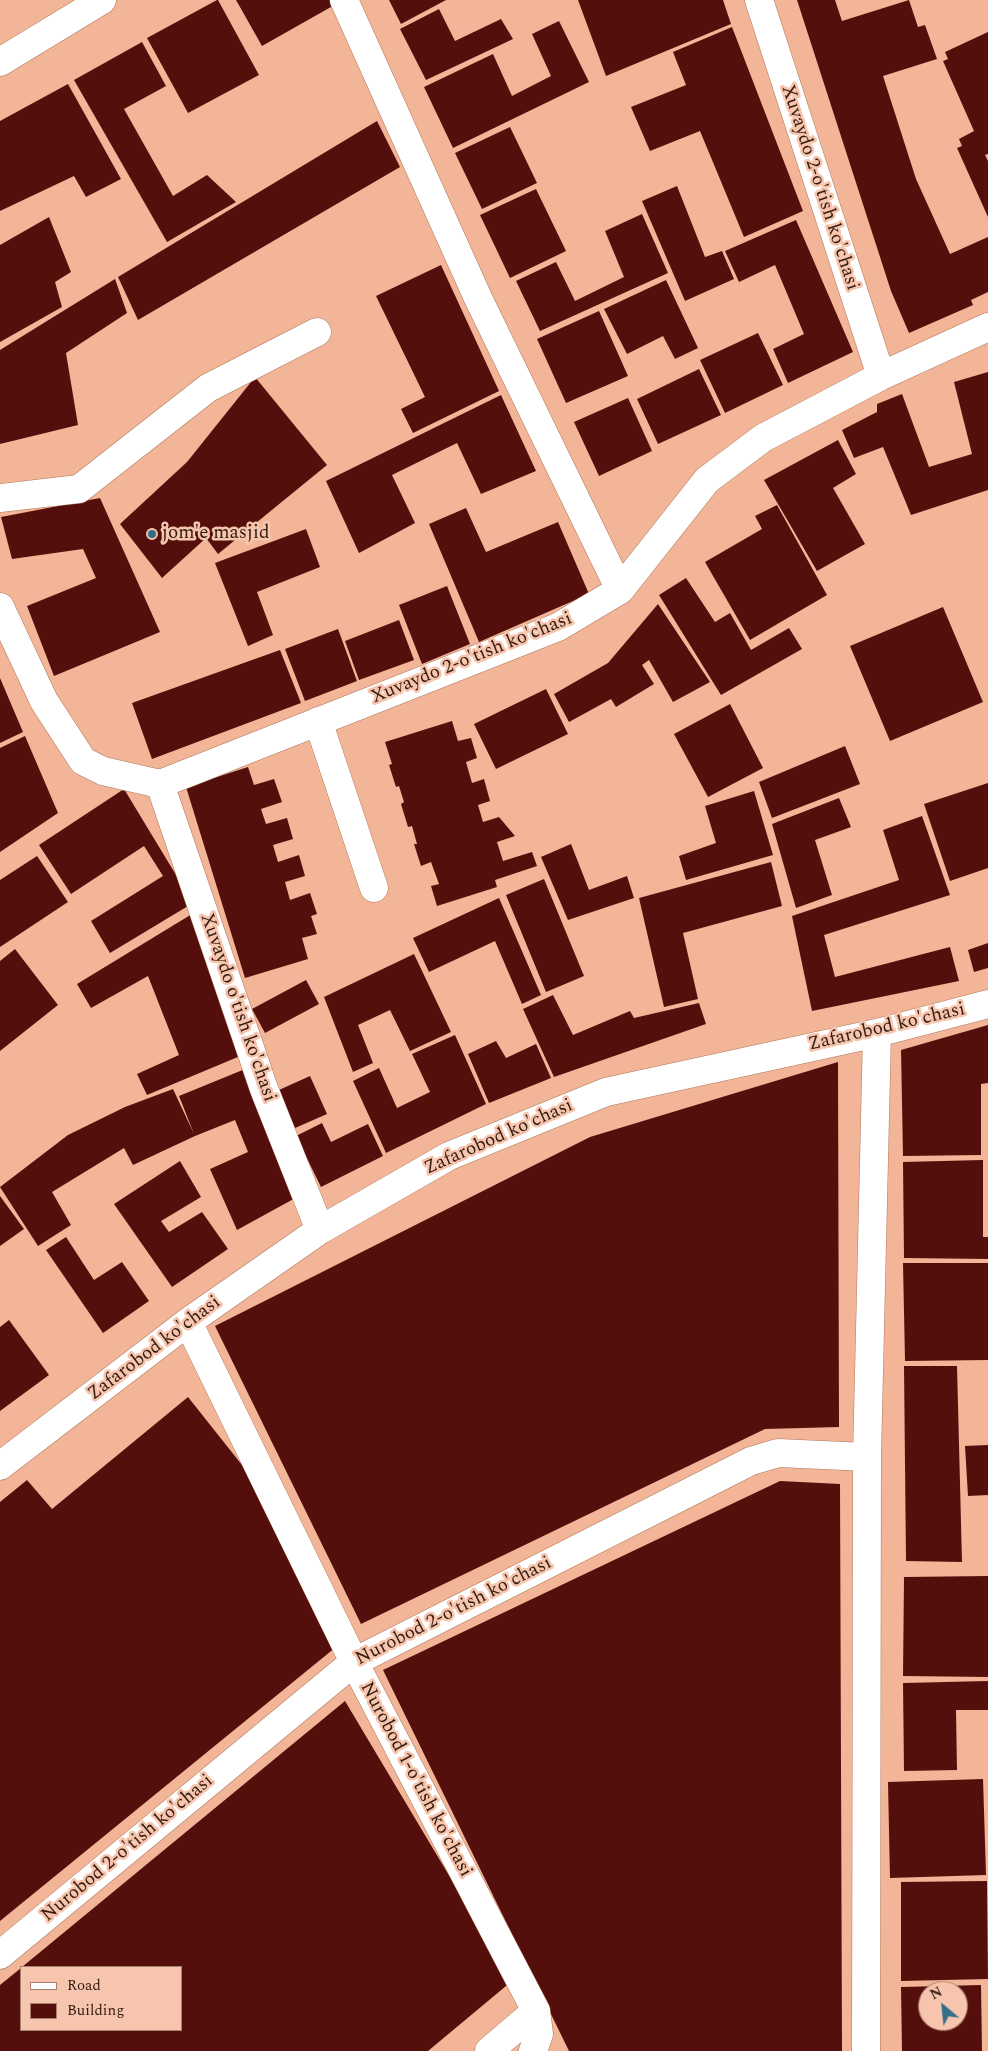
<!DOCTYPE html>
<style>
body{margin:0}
#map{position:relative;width:988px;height:2051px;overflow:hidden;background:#f2b597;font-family:Spectral,serif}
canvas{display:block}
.legend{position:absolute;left:20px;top:1966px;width:162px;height:65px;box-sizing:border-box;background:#f7c5ad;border:1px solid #a8816e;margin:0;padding:6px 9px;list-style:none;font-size:15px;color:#321b10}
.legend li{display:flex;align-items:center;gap:10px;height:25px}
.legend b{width:25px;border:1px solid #a8816e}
.north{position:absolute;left:918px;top:1981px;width:50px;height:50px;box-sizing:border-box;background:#f7c5ad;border:1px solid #a8816e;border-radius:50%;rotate:332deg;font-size:14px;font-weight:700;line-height:20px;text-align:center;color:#321b10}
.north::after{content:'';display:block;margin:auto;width:18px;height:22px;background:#346f87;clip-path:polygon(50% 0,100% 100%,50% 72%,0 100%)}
</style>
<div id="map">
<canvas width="988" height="2051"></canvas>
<ul class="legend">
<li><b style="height:6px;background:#fff"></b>Road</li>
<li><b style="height:14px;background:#540f0c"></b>Building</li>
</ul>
<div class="north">N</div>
</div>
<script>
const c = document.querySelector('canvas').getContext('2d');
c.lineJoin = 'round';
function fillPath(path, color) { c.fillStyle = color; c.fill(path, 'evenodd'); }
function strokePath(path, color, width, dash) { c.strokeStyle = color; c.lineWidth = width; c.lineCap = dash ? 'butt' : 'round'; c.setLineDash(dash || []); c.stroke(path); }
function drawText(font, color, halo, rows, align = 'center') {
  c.font = font + ' Spectral,serif'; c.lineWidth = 5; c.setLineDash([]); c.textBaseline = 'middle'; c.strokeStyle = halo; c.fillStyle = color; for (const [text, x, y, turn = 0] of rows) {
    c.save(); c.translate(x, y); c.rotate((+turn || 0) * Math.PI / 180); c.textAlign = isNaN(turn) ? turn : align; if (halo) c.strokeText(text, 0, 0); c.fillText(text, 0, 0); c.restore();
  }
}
const building = new Path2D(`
 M217,0h1l41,75 -71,38 -41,-75z
 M236,0h100l2,3 -76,43z
 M389,0h57l-45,24z
 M578,0h145l8,24 -125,52z
 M797,0h38l7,21 67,-21 9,27 7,-2 12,34 -54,17 33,103 34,75 38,-17v55l-17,8 2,5 -64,28 -18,-42z
 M439,9l16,32 46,-22 12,20 -87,41 -26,-51z
 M559,21l30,61 -136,66 -29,-61 69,-33 19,42 39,-20 -19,-42z
 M732,27l71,184 -59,26 -44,-106 -50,20 -19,-44 55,-22 -13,-33z
 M988,32v122l-3,1 3,6v56l-31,-69 5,-2 -3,-7 15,-8 -31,-70 5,-2 -3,-7z
 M142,42l24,44 -42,23 49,87 34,-21 29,27 -69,40 -93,-162z
 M68,84l53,95 -35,18 -12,-21 -74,35v-90z
 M377,121l23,46 -262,153 -20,-43z
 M510,127l27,56 -55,26 -27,-56z
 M677,186l28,71 17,-6 12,28 -49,22 -43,-100z
 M536,189l30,62 -56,27 -30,-63z
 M642,214l26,59 -128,58 -24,-50 40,-19 19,39 49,-24 -19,-46z
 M49,217l22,55 -16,10 7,25 -62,35v-97z
 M796,220l57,132 -65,31 -15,-34 31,-15 -29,-69 -36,17 -14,-31z
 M441,265l58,126 -86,42 -12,-24 24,-12 -49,-101z
 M115,279l12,34 -61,40 12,72 -78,19v-94z
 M666,280l32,68 -23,11 -12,-23 -36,18 -23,-45z
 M599,311l29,65 -62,27 -29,-64z
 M758,333l25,52 -58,28 -25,-53z
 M699,369l22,46 -63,29 -21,-45z
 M988,372v118l-77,25 -28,-68 -29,11 -12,-28 35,-18v-8l25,-10 27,73 43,-13 -18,-72z
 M255,377l72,88 -109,89 -12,-16 -44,40 -42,-54 67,-62z
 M501,395l35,76 -55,23 -24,-51 -65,32 23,48 -56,30 -33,-72z
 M628,398l24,53 -53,25 -25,-54z
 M838,440l18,34 -23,14 32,56 -48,27 -53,-91z
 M100,498l60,134 -106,44 -27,-70 69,-28 -13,-29 -71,10 -11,-42z
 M777,505l50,90 -77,45 -45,-78 57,-33 -7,-13z
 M466,508l20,44 72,-30 31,72 -110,48 -50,-118z
 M306,529l14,38 -63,25 16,43 -25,11 -33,-83z
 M686,578l29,44 15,-9 21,37 38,-22 13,21 -81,46 -62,-100z
 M447,586l23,58 -48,20 -23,-59z
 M658,604l52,78 -37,20 -24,-42 -7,5 12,19 -38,23 -5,-8 -42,23 -15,-28 54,-31z
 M943,607l40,95 -93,39 -40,-95z
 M399,620l15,40 -55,20 -14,-39z
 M338,629l19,52 -52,20 -20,-52z
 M280,650l21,53 -149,56 -20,-56z
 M0,678l23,54 -23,11z
 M546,689l22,45 -72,35 -22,-45z
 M730,704l33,64 -55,29 -34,-63z
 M452,721l6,20 13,-3 6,20 -11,4 6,21 12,-4 6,22 -12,4 5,17 16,-5 16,19 -18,6 6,19 29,-9 5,14 -42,14 2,7 -60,19 -6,-20 8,-2 -8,-22 -10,4 -7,-22h3l-5,-18 -4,1 -7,-23 3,-2 -5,-16 -3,1 -7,-22 3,-1 -7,-22z
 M25,736l33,77 -58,39v-104z
 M845,746l15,38 -88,34 -13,-36z
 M248,767l6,18 20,-6 8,23 -21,7 5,15 21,-6 6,21 -20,6 5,17 21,-7 6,21 -20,6 5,18 20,-7 7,21 -6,2 6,18 -15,4 6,21 -63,19 -59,-191z
 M988,783v85l-38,13 -26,-77z
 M124,789l69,114 -83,50 -19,-32 72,-45 -19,-30 -73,48 -32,-49z
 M754,791l19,64 -87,25 -7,-24 37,-13 -11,-37z
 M839,798l12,29 -36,13 17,55 -36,13 -24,-84z
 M922,816l28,79 -126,40 11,42 115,-30 9,34 -147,30 -20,-95 107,-36 -16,-50z
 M571,844l18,46 38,-14 7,22 -66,22 -27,-63z
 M37,856l31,46 -68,45v-67z
 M771,862l11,44 -99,27 15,66 -34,8 -25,-109z
 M544,879l40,97 -38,16 -40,-97z
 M499,898l42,97 -19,9 -27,-63 -66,31 -16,-34z
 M192,914l53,140 -98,41 -10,-21 42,-19 -31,-79 -57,32 -14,-24z
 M988,943v25l-14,4 -6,-22z
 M15,949l43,56 -58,46v-90z
 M414,954l37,78 -41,19 -20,-41 -32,15 15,38 -20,9 -29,-75z
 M306,980l13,24 -54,29 -13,-24z
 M553,995l20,40 57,-24 4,7 65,-15 7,21 -152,53 -31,-68z
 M988,1025v58l-7,1v71l-78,1 -2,-106z
 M455,1035l31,69 -100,49 -33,-72 26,-13 18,40 33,-16 -18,-38z
 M496,1041l10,17 30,-14 15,34 -62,25 -21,-49z
 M838,1062l1,365 -74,2 -404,195 -146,-298 375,-189z
 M250,1067l49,129 -62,34 -27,-61 38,-17 -13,-32 -40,16 -62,29 -9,-17 -72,44 19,33 -33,21 -38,-59 68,-52 57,-28 48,-18 21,45 -15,-38z
 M310,1076l17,38 -32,14 -16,-38z
 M322,1123l9,19 37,-18 15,32 -62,31 -25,-51z
 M983,1160v77h5v22l-84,-1 -1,-96z
 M180,1161l21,36 -40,24 8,11 33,-20 26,37 -56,38 -58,-83z
 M0,1196l24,33 -24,17z
 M66,1237l28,43 28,-18 27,39 -46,32 -57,-83z
 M903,1263h85v97l-83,1z
 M9,1320l40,55 -49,36v-84z
 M904,1366h53l5,196 -56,-1z
 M188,1397l77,97 71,153 -336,274v-419l27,-22 25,29z
 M988,1445v50l-20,1 -3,-50z
 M780,1481l60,3 2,567h-273l-186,-381z
 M988,1576v101l-85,-1 1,-99z
 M988,1681v29h-32l1,60 -53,1 -1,-88z
 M345,1701l167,280 -84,70h-428v-66l21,-17v62h160v-63h-159z
 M983,1779l3,96 -96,3 -2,-96z
 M987,1881l1,98 -87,2v-99z
 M981,1985l1,66h-80l-1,-64zM928,1991h30v30h-30z`);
const minor = new Path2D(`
 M344,0l134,298 142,292
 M0,62l102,-62
 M881,376l107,-49
 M0,498l79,-9 129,-101 109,-56
 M0,607l44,94 39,60 20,10 57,13 398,-157 62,-37 87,-110 56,-42 118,-62 -122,-376
 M318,721l56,167
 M160,784l104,305 56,141
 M188,1322l166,340 182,349 3,23 -6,17
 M0,1466l188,-144 132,-92 129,-74 157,-64 271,-59 111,-29
 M0,1955l354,-293 397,-201 27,-8 89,4
 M489,2051l47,-40
 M866,2051l1,-594 10,-424`);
const markers = [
 [152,534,5,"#346f87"]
];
const streetNames = [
 ["Xuvaydo 2-o'tish ko'chasi",819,188,72],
 ["Xuvaydo 2-o'tish ko'chasi",472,659,-22],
 ["Xuvaydo o'tish ko'chasi",237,1008,71],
 ["Zafarobod ko'chasi",887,1028,-13],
 ["Zafarobod ko'chasi",499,1138,-24],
 ["Zafarobod ko'chasi",155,1349,-37],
 ["Nurobod 2-o'tish ko'chasi",454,1612,-27],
 ["Nurobod 1-o'tish ko'chasi",415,1780,62],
 ["Nurobod 2-o'tish ko'chasi",128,1849,-40]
];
const poiNames = [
 ["jom'e masjid",162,534]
];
fillPath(building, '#540f0c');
strokePath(minor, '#af775a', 29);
strokePath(minor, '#fff', 28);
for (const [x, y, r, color] of markers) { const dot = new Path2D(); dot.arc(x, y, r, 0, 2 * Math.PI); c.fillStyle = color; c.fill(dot); strokePath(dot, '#f7c5ad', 2); }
drawText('19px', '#321b10', '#f7c5ad', streetNames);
drawText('19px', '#321b10', '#f7c5ad', poiNames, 'left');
</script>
